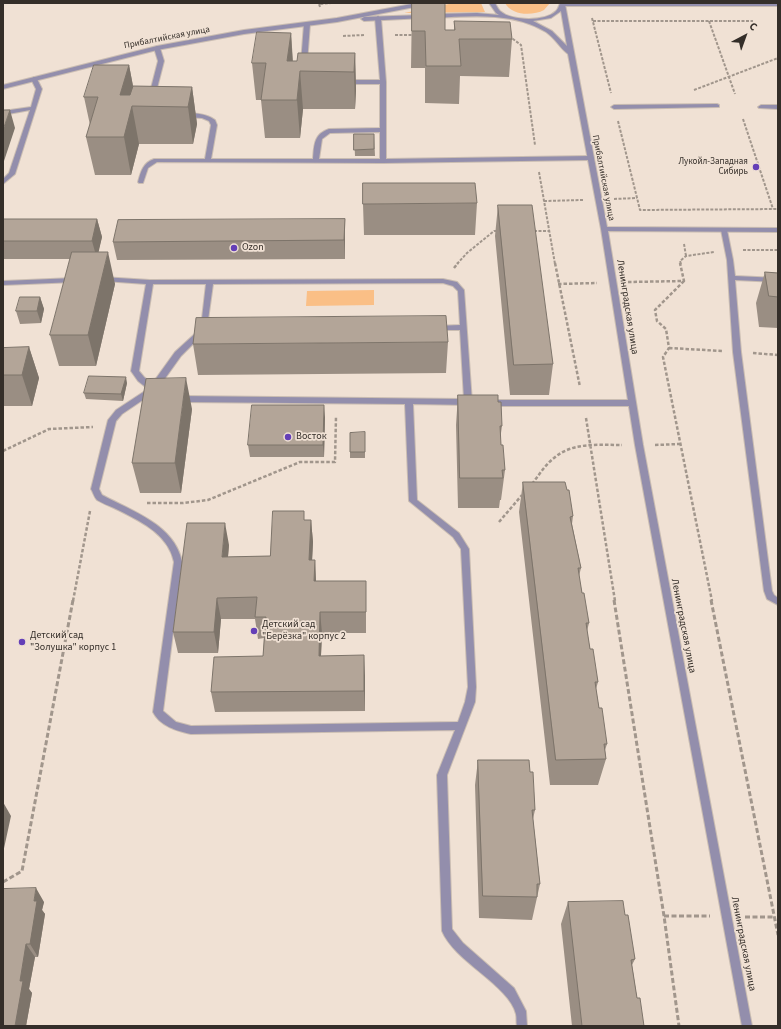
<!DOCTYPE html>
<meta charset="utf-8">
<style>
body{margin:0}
#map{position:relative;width:781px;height:1029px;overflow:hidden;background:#f0e1d4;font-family:"Source Sans 3",sans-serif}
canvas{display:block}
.frame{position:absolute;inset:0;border:4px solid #342e29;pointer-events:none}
.north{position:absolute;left:725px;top:16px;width:40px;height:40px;-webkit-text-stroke:3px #f0e1d4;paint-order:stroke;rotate:41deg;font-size:11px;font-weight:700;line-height:16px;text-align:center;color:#342e29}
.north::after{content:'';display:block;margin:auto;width:14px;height:18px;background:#342e29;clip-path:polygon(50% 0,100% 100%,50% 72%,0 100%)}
</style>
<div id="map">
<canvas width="781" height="1029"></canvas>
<div class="frame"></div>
<div class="north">С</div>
</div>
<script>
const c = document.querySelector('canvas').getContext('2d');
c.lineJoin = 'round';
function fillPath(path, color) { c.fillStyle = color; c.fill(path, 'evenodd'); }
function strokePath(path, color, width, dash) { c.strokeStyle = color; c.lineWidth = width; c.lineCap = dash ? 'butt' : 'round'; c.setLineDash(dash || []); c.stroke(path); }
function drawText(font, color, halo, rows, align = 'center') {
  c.font = font + ' "Source Sans 3",sans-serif'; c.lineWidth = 3.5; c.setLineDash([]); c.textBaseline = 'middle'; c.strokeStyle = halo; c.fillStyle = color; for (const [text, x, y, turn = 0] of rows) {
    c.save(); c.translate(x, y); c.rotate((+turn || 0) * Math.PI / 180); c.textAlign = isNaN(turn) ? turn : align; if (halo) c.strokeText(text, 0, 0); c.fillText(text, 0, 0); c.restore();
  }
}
const green = new Path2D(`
 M454,3h27l4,9 -81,1z
 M505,3h45l-6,7c-11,6 -32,6 -39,-7z
 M374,290v15l-68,1 1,-15z`);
const pathFar2 = new Path2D(`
 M320,7l-1,-3 12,-1
 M592,18l19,75
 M593,21h160
 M709,21l26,73
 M395,35h19
 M343,36l21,-1
 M509,36l12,9 14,100
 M694,90l84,-32
 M743,119l30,90
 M618,121l22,89 138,-1
 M539,172l16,92
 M614,199l23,-1
 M544,201l39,-1
 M534,231h15
 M684,244l2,12
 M743,250h35
 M457,264l10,-11 27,-22h5
 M681,264l-1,-3 6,-5 28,-4`);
const pathFar1 = new Path2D(`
 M555,263l25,124
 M454,268l4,-5
 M684,281l-29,29 2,11 9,8 3,19 -6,9 49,244
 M628,282l56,-1 -4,-18
 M558,284l39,-1
 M669,348l53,3
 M753,353l25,2
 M586,418l29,183
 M655,445l25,-1
 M3,451l46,-22 44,-2
 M532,484c7,-9 13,-19 22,-26 18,-16 45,-13 68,-13
 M147,503h36l25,-3 92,-38h35l1,-46
 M499,522l23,-27
 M73,601l17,-90`);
const path = new Path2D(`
 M614,600l50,316 15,110
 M711,600l67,335
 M3,882l19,-11 51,-271
 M664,916h46
 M745,917h29`);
const service = new Path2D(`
 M378,16l3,2 5,64v77l204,-3 3,2 -3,2 -207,3 -226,-1 -9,6 -5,15h-4l-1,-1c3,-11 5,-19 16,-23h51l6,-34 -2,-4 -7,-3 -18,-1 -1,-1c8,-5 24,-2 32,4l2,5 -6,34h102c1,-14 1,-25 16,-30l51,-1v-44h-35l-3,-2 3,-2h35l-5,-62zM380,132v27h-61l3,-20 8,-6z
 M307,22l3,2 -3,39 -3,2 -3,-2 3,-39z
 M157,46l3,2 4,13 -9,35 -3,2 -3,-2 9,-35 -4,-13z
 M34,77l3,2 5,10 -27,85 -12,10v-5l6,-6 21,-63 -27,5v-4l28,-4 5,-18 -5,-10z
 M724,228l3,2 6,30 2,16 43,2v4l-43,-2 6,72 31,239 2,4 4,3v7l-11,-6 -3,-8 -31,-239 -6,-92 -6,-30z
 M102,277l48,3 293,-1 14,3 7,8 8,112 -4,3 -55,-1 4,96 42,33 10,16 7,138 -1,15 -28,73 5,154 11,14 51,45 12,23 1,15h-10c-1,-4 0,-8 -1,-12 -6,-28 -62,-53 -74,-83l-5,-156 18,-45 -264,4c-14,-3 -31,-8 -38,-22l21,-150c-6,-29 -36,-42 -60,-54 -5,-2 -12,-5 -17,-8 -3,-3 -4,-8 -6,-11l17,-69 8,-10 32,-21 -10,-8 -7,-10 15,-87 -42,-3h-2zM443,283l10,3 5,5 2,34 -24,1 -3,2 3,2h24l4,69 -283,-3 -4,3 4,3 224,2 4,97 44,36 8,12 7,138 -3,15 -7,20 -267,4 -15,-4 -13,-11 19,-149c-7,-37 -50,-51 -80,-67l-3,-6 17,-68 6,-7 34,-23 25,-35 23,-23 -2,-2h-4l-23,21 -23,32 -8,-7 -5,-6 14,-87h53l-5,43 3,2 3,-2 6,-43z
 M74,278l3,2 -1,2 -73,3v-4z
 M491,400h141l4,3 -4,3h-141l-4,-3z`);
const pedestrian = new Path2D(`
 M717,104l2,1v2l-105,2 -3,-2 3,-2z
 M761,105h17v4l-19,-1 -1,-1z`);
const minor = new Path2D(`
 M560,3h218v3h-216l-2,-1z`);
const tertiary = new Path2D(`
 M417,3h11l-3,2 -88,17 -93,12 -87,16 -154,39v-4l154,-39 87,-16 93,-12z
 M489,3h6c1,2 3,6 5,8 11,10 45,11 56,0 2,-2 3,-5 4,-8l5,1 42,223 171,1v4l-170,-1 35,214 109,581h-10l-107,-581 -34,-216 -33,-175c-8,-6 -13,-16 -22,-22 -32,-20 -75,-16 -112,-14l-3,-2 3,-2 43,-1 22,2 -3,-2zM561,11l6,35 -15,-15 -19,-10 18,-3z
 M422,15l3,2 -1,1 -60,3 -3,-2 3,-2z`);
const wall = new Path2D(`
 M412,3l33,27h9v-9l58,18 -3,38 -49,-1 -1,28 -34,-1v-35h-14z
 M291,33l2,28h4l58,-8 1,37 -1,19h-52l-3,29h-35l-4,-38h-5l-4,-37z
 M129,65l4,21 59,1 5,37 -4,20h-54l-8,31h-36l-9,-38 4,-12 -6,-28z
 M354,134h20l1,22h-20z
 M477,203l-2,32h-111l-1,-31z
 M498,205l55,159 -4,31h-39l-15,-159z
 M3,219h94l5,18 -4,15 17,32 -19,82h-37l-9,-31 20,-76h-67z
 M345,219v40l-228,1 -4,-18z
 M765,272l13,1v55l-19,-1 -3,-24z
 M40,297l4,12 -3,14 -21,1 -4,-13z
 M448,342l-2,31 -248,2 -5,-31z
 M29,347l10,31 -7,28h-29v-58z
 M127,383l-4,18 -37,-2 -2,-6z
 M458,395l40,7 4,24 -2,14 5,30 -4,30h-1l-1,8h-41l-2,-83z
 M192,409l-11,84h-41l-8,-30z
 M325,417l-1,40h-74l-2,-12z
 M365,432v26h-15v-6z
 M523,482l44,8 6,26 -1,8 9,44 -2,8 3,17 7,30 -2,8 3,18 8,33 -2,7 3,19 8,36 -2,6 1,9 -8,26h-48l-31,-273z
 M305,520h6l2,22 -1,18h3l1,21h50v52h-44l-1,23 44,20v35l-150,1 -4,-20 52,-36 1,-18 -6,1 -3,-20h-34l-3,34h-40l-5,-21 56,-87 -1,12 42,-1z
 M478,760l52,12 5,38 -2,9 7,65 -8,36 -53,-2 -4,-133z
 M3,889l41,13 -2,8 3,4 -7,43h-3l-6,32 3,4 -6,33z
 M568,902l57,13 10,44 -3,6 5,33 7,28h-72l-11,-102z`);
const shadedWall = new Path2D(`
 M291,33l2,37 -6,-9z
 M355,53l1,37 -1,19 -1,-37z
 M129,65l7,37 -4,4 7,38 -8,31 -7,-38 -4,-42z
 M300,71l3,38 -3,29 -3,-38z
 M192,87l5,37 -4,20 -5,-37z
 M10,110l5,18 -12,36v-34z
 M97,219l5,18 -5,22 -5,-18z
 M345,219v40l-1,-19z
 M108,252l7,32 -19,82 -8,-31z
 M40,297l4,12 -3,14 -4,-12z
 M29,347l10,31 -7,28 -10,-31z
 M126,377l1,6 -4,18 -2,-7z
 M186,378l6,31 -11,84 -6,-30z
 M324,405l1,12 -1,40 -1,-12z
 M311,520l2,22 -2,40 -2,-22z
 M225,523l4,22 -3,33 -4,-21z
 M315,560l1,22 -2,-1z
 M217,598l4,21 -3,34 -4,-21z
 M320,612l2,21 -2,43 -1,-20z
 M364,655l1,21v35l-1,-20z
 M3,802l8,14 -8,37z
 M36,888l8,14 -2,8 3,4 -7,43 -8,-13 4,-43z
 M26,944l9,13 -6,32 3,4 -6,33h-11l5,-45z`);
const building = new Path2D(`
 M412,3h33v27h10l-1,-9 56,1 2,17h-53l2,27h-35l-1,-35h-13z
 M257,32l34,1 -4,28h10l1,-8h57l-1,19 -54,-1 -3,29h-36l5,-37h-14z
 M94,65h35l-9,30h10l3,-9 59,1 -4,20 -56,-1 -8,31h-38l12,-40h-14z
 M3,110h7l-7,20z
 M354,134h20v15l-20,1z
 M363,183h112l2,20 -114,1z
 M498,205h34l21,159 -39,1z
 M3,219h94l-5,22h-89z
 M345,219l-1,21 -231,2 5,-22z
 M72,252h36l-20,83h-38z
 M765,272l13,1v24l-9,-1z
 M20,297h20l-3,14h-21z
 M446,316l2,26 -255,2 3,-26z
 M29,347l-7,28h-19v-27z
 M89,376l37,1 -5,17 -37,-1z
 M186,378l-11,85h-43l14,-84z
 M458,395h40v7h3l1,24h-2l1,19h2l2,25h-3l1,8h-43z
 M252,405h72l-1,40h-75z
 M365,432v20h-15v-19z
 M523,482h42l2,8h2l4,26 -3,1 11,51h-3l4,25h2l5,30h-3l4,26h3l5,33h-3l4,26h3l5,36h-3l2,15 -50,1z
 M273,511h31v9h7l-2,40h6l-1,21h52v31h-46l-1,44 45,-1v36l-153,1 3,-35 49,-1 3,-39h-11l2,-20 -40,1 -3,34h-41l14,-109h38l-3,34 48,-1z
 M478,760h51l1,12h3l2,38h-3l8,74h-3v13l-54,-1z
 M36,888l-2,13h3l-7,43h-4l-6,37h3l-8,45h-12v-137z
 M623,901l2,14h3l7,44 -4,1 6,38h3l4,28h-62l-14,-124z`);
const markers = [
 [756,167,4,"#643fb7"],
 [234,248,4,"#643fb7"],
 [288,437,4,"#643fb7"],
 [254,631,4,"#643fb7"],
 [22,642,4,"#643fb7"]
];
const farStreetnames = [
 ["Прибалтийская улица",167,38,-11],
 ["Прибалтийская улица",603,178,79]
];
const farPoinames = [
 ["Лукойл-Западная",748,162],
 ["Сибирь",748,172]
];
const poiNames = [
 ["Ozon",242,248],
 ["Восток",296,437],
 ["Детский сад",262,625],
 ["\"Берёзка\" корпус 2",262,637],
 ["Детский сад",30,636],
 ["\"Золушка\" корпус 1",30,648]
];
const streetNames = [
 ["Ленинградская улица",627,307,81],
 ["Ленинградская улица",683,626,79],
 ["Ленинградская улица",743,944,79]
];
fillPath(green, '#fabf86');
strokePath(service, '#cabdb2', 2);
strokePath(pedestrian, '#cabdb2', 2);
strokePath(minor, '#cabdb2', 2);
strokePath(tertiary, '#cabdb2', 2);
strokePath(pathFar2, '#a1968c', 2, [3, 1.5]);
strokePath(pathFar1, '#a1968c', 2.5, [3.5, 2]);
strokePath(path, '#a1968c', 3, [5, 2.5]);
fillPath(service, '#938eac');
fillPath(pedestrian, '#938eac');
fillPath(minor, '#938eac');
fillPath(tertiary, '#938eac');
fillPath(wall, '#9a8e83');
fillPath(shadedWall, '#7d746a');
fillPath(building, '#b3a598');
strokePath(building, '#7d746a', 1);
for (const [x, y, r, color] of markers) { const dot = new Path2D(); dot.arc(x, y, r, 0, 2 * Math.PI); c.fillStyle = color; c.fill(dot); strokePath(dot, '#f0e1d4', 1.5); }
drawText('9px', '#342e29', '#f0e1d4', farStreetnames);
drawText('9px', '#342e29', '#f0e1d4', farPoinames, 'right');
drawText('10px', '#342e29', '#f0e1d4', poiNames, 'left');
drawText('10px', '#342e29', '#f0e1d4', streetNames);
</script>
